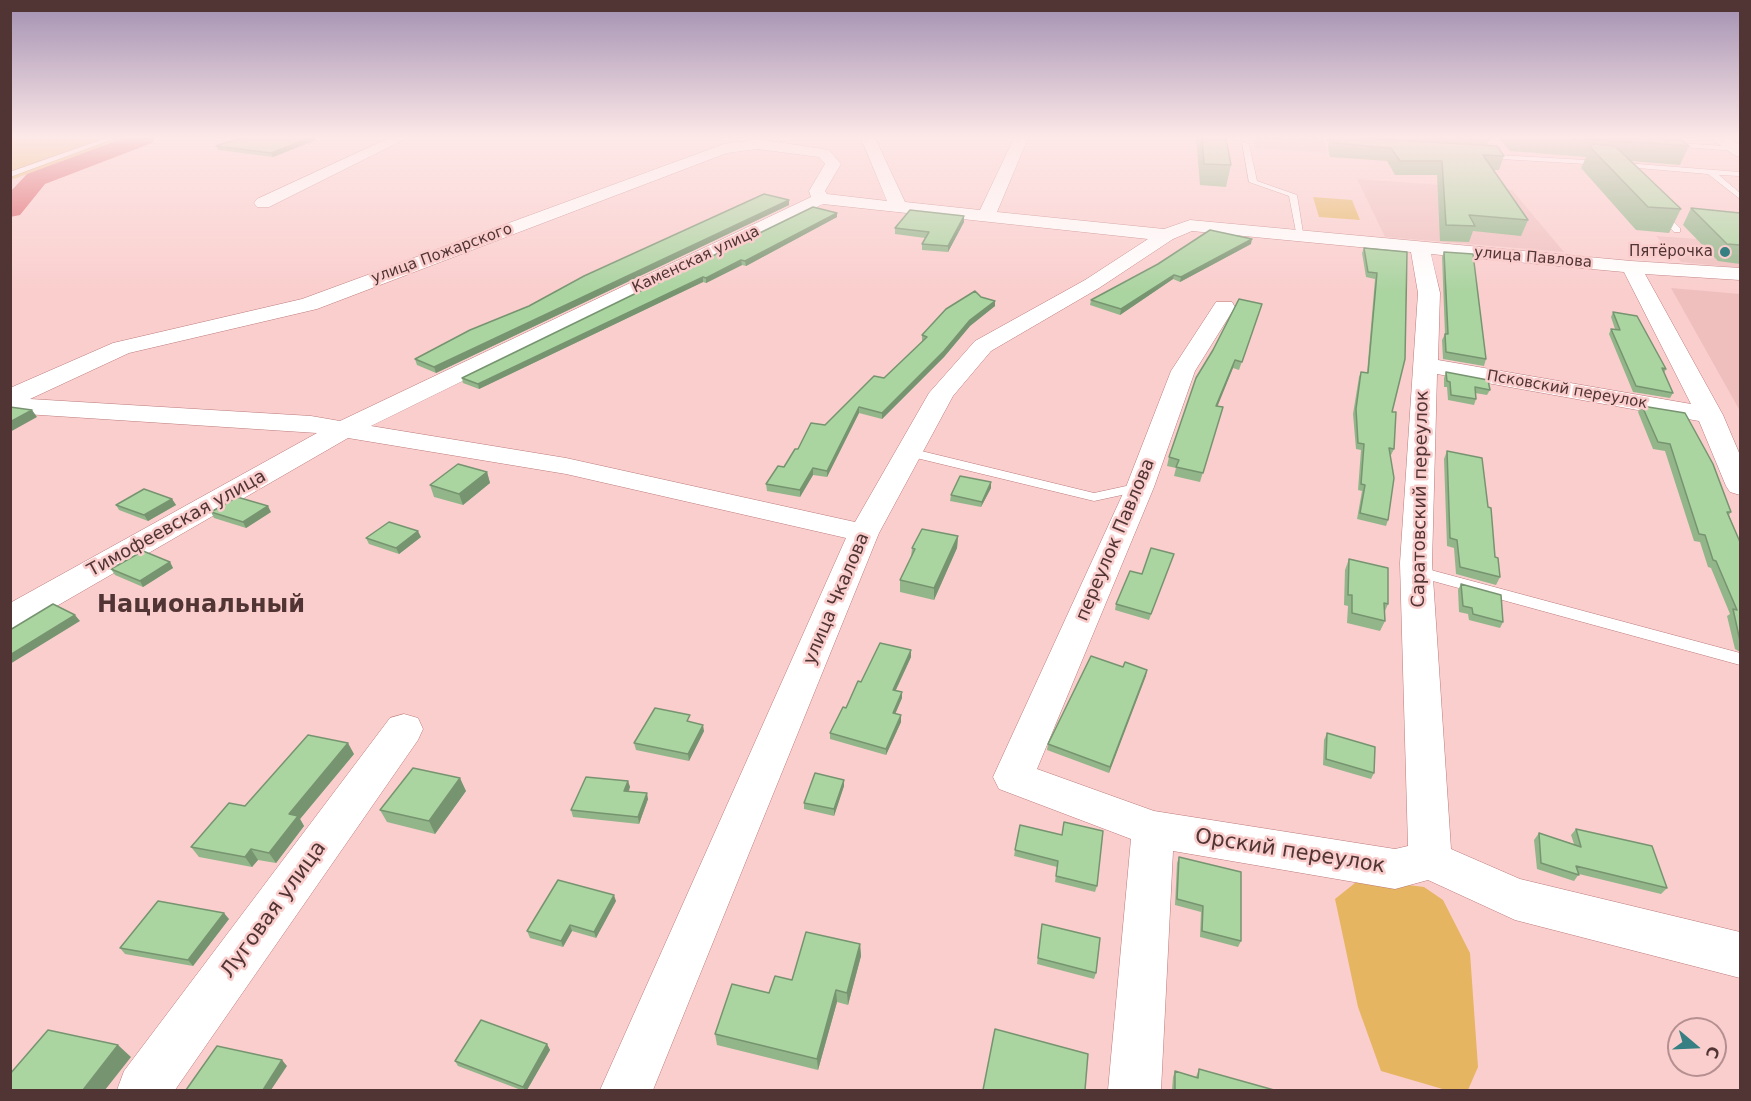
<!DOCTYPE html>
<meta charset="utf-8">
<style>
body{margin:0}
#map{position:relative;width:1751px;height:1101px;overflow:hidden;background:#facecd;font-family:"DejaVu Sans",sans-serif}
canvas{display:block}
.frame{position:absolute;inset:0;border:12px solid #513434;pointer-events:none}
.north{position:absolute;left:1667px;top:1017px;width:60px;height:60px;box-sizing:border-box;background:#facecd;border:2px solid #b69090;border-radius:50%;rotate:109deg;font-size:16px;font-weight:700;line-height:24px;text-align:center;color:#513434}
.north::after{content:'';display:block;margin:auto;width:21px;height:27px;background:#367f82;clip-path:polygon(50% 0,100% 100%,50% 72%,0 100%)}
</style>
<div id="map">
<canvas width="1751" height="1101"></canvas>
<div class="frame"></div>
<div class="north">С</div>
</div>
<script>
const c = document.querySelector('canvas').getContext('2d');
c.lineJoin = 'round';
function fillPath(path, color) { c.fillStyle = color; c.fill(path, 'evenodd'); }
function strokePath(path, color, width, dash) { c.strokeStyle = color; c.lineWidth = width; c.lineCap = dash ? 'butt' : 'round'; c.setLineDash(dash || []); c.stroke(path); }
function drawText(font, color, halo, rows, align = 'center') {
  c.font = font + ' "DejaVu Sans",sans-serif'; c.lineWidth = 5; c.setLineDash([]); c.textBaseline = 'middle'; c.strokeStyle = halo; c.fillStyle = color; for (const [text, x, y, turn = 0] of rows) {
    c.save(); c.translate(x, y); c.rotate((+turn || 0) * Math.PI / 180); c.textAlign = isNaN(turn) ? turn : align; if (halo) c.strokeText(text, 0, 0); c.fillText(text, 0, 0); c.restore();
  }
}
const built = new Path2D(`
 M1238,138h86l3,15 -72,-5 -2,-9z
 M1357,179l155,11 52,62 -179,-15z
 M1656,236l84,6v26l-59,-6z
 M1671,288l69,6v117z`);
const green = new Path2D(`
 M11,138h113l-113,42z
 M1313,197l39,3 8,20 -41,-3z
 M1360,879l64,8 19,13 27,53 8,114 -10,23h-22l-65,-19 -23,-64 -23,-108z`);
const river = new Path2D(`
 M124,138h31l-3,5 -107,41 -25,31 -10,2v-25l17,-18z`);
const service = new Path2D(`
 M106,138h10l-106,39v-5z
 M1242,142l7,2 8,37 40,14 7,44 -7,-2 -8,-41 -40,-14z
 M1667,142l69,5 4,2 -4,2 -66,-5z
 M1481,154l122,7 4,2 -4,2 -119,-7z
 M1612,162l128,10v4l-21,-1 21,18v6l-32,-25 -93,-8z
 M1655,209h6l19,19v4h-6l-19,-19z
 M909,448l185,45 46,-10 7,4 -2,3 -51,11 -190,-46 -2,-3 2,-3z
 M1416,566l324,87v12l-329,-90 -3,-4 3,-4z`);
const minor = new Path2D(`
 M389,138h18l-138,69h-12l-3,-4 3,-4z
 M861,138h14l30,64 75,8 34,-72h14l-31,74 167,17 26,-9 441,41 109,7v12l-95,-6 78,141 17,40v40l-10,-3 -4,-6 -27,-65 -262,-47 -5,189 19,286 69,30 220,53v46l-225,-58 -87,-40 -33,9 -222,-38 -12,239h-53l23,-251 -132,-50 -6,-12 133,-290 45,-116 45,-69h16l3,5 -40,64 -41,116 -117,282 117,42 241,38 13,-3 -8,-283 18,-270 -7,-41 -219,-21 -19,8 -74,49 -108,63 -38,45 -74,137 -226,557h-53l246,-552 -280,-64 -218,-36 -326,188 -12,4v-27l307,-170 -307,-20v-25l103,-45 189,-44 422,-155 33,-5 72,11 12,14 -16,27 2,3 60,7zM757,149l62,8 6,7 -16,27 2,6 -471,224 -29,-5 -281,-17 99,-46 188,-44 410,-156zM823,204l325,35 -63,41 -110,61 -46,52 -74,129 -289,-64 -195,-32zM1431,254l193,18 67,132 -253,-44 2,-67z
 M404,714l14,4 5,11 -5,11 -243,350h-58l7,-19 266,-353z`);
const secondary = new Path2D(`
 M1711,138h18l11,7v12l-6,-2z`);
const wall = new Path2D(`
 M241,138h74l1,2 -43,17 -55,-7 -2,-4z
 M1196,138h30l5,27 -5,22 -26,-2z
 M1277,138h30l-1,3 -29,-2z
 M1326,138h164l-3,7 17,11 -5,14h-6l35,50 -7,16 -48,-5 -4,11 -29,-1 -3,-66h-42l-8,-14 -57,-4 -2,-10 1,-6h-2z
 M1499,138h180l10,8 -9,19 -50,-4 51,48 -12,24 -33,-3 -55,-62 5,-11 -76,-6z
 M789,200v5l-353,168 -19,-8 -2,-6 114,-53z
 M1691,208l49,5v51l-22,-3 -35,-36z
 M837,213v4l-91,49 -4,-1 -36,18 -3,-1 -224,107 -16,-6 -1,-5z
 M964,222l-16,30 -26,-2v-6l3,-6 -30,-4v-6z
 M1251,244l-71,38 -7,-3 -53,36 -30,-10 1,-5z
 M1364,248l43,4 -15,160 2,37 -3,6h-1l-2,65 -2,6 -29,-7 5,-28 -4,-1 3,-40 -5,-1 -3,-35 6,-37 2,-5 6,1 8,-94 -9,-2 -4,-24z
 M1444,252l42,107 -2,7 -41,-7 -1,-19 3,-6 -3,-77z
 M981,297l14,4v5l-25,20 -26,31 -62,62 -23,-6 -32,64 -14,-2 -13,22 -33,-6 -1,-7 18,-17 14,-18 27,-24 59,-47 38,-36v-7z
 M1262,304l-23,66 -6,-2 -16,38 6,1 -23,75 -26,-6 2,-8 -9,-2 2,-9z
 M1613,312l53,57 -2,4 9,20 -3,5 -37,-6 -24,-58 2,-5h4l-4,-12z
 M1446,372l44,18 -3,5 -12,-2 1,6 -2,6 -26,-5 -1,-13h-3v-9z
 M1642,406l89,106 -2,3 11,27v110l-5,-3 -8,-33 3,-2 -19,-46 -3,-1 -8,-25 -6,-1 -29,-90 -12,-2 -15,-37z
 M1447,451l41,56 7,50 5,20 -4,8 -40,-11 -2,-26 -7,-2 -3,-87z
 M487,472l3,11 -27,22 -29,-8 -4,-12z
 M991,488l-10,19 -31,-6 1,-6z
 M172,499l4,6 -28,16 -29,-11 -3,-5z
 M211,512h60l-25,16 -32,-10z
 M958,536l-1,12 -23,52 -34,-8v-12l11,-23 1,-9z
 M421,537l-22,17 -30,-10 -3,-6z
 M1174,554l-25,66 -34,-10 1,-6 26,-30z
 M1349,559l39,45 -3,7v10l-5,10 -33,-8 1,-17 -4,-1 1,-35z
 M170,562l3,6 -30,19 -28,-12 -4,-6z
 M1461,584l42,38 -3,6 -31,-8 -1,-6 -9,-2 -1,-22z
 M911,650v7l-15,33 6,8 -7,16 6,8 -15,33 -56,-16v-6l31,-51z
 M1147,670l-38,103 -62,-23 1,-6z
 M691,721v1l13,9 -15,30 -53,-11 -2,-7z
 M1327,733l47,40 -3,6 -48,-14 1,-25z
 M354,754l-54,65 4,7 -28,37 -18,-3 -6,7 -53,-10 -8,-10 54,-41z
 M628,781l2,6 -1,4 19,8 -9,25 -66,-7 -2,-7z
 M844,786l-10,30 -30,-7v-6z
 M466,791l-31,43 -48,-12 -7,-12z
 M1020,825l77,61 -2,6 -40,-10 2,-15 -43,-11z
 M1576,829l91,59 -6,6 -82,-20 -5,7 -37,-12 -3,-29 5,-7 35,11 -3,-9z
 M1179,857l62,84 -3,6 -38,-10 1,-25 -26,-7 2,-42z
 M616,901l-20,37 -24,-7 -9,16 -33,-9 -3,-7z
 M229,919l-36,47 -68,-12 -5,-6z
 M1041,930l55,43 -2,6 -57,-15z
 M860,944l1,12 -13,49 -11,-3 -19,68 -101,-25 -2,-11 54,-41z
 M547,1044l3,6 -23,40h-6l-63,-24 -3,-5z
 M1199,1069l75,21h-102l1,-13 2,-6 21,6z`);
const shadedWall = new Path2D(`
 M310,138h5l1,2 -43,17 -2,-4z
 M789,200v5l-353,168 -2,-6z
 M837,213v4l-91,49 -1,-5z
 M964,216v6l-16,30v-6z
 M1252,239l-1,5 -71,38 1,-5z
 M741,260l1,5 -36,18v-5z
 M1174,275l-1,4 -53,36 1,-6z
 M703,277v5l-224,107 -1,-5z
 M995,301v5l-25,20 -26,31 -62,62v-6l88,-93z
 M1235,360l-2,8 -19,47 2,-9z
 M859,407v6l-32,64v-6z
 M32,410l5,7 -27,15v-10z
 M813,468v7l-13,22v-7z
 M487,472l3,11 -27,22 -4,-11z
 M991,482v6l-10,19 1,-5z
 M172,499l4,6 -28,16 -4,-6z
 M268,506l3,6 -25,16 -3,-6z
 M418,531l3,6 -22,17 -3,-6z
 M958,536l-1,12 -23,52v-12z
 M170,562l3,6 -30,19 -3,-6z
 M75,615l5,6 -70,43v-9z
 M911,650v7l-18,39v-6z
 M1147,670l-1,6 -37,97 1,-6z
 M902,692v6l-9,21v-6z
 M901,715v7l-15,33v-6z
 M703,725l1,6 -15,30 -1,-7z
 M348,743l6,11 -54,65 4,7 -28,37 -7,-10 20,-39z
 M460,778l6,13 -31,43 -6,-13z
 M844,780v6l-10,30v-7z
 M628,781l2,6 -4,10 -2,-6z
 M647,793l1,6 -9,25 -1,-7z
 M251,849l7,11 -6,7 -7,-10z
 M614,895l2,6 -20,37 -2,-6z
 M224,913l5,6 -36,47 -5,-6z
 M570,925l2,6 -9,16 -2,-6z
 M860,944l1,12 -13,49 -1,-12z
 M836,990l1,12 -19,68 -1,-11z
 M547,1044l3,6 -23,40h-2l-2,-3z
 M118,1045l13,12 -26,33h-22z
 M282,1060l5,6 -16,24h-8z`);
const building = new Path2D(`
 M241,138h69l-39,15 -55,-7z
 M1202,138h24l5,27 -27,-1z
 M1333,138h29l135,8 7,10 -21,-1 45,65 -59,-5 6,11 -29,-1 -4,-64h-42l-9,-13 -57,-5z
 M1572,138h107l10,8z
 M1593,144l22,2 66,63 -33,-2 -58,-60z
 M764,194l25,6 -355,167 -19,-8 55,-29 59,-24 55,-30z
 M813,207l24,6 -92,48 -4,-1 -35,18 -3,-1 -225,107 -16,-6z
 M1691,208l49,5v32l-13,-1z
 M910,210l54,6 -16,30 -26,-2 7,-12 -34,-4z
 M1210,230l42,9 -71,38 -7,-2 -53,34 -30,-9 67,-36z
 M1364,248l43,4 -2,107 -13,53h4l-2,37 -5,-1 5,30 -6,42 -28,-7 5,-28 -4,-1 3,-40 -6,-1 -2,-34 5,-37 7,1 9,-100 -9,-1z
 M1444,252l29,2 13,105 -40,-7 -1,-18h3z
 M975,291l6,6 14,4 -25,19 -26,31 -62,62 -23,-6 -32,64 -14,-3 -13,22 -34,-6 12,-18 6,1 11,-18h3l13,-26 14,2 49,-49 10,2 43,-41 -5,-2 24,-26z
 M1239,299l23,5 -20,58 -7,-2 -19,46 7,1 -20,66 -27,-6 3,-7 -10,-3 27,-79 17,-28z
 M1613,312l24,4 29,53 -4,-1 11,25 -37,-7 -25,-57 9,1z
 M1446,372l42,8 2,10 -15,-3 1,12 -25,-4 -1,-13 -3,-1z
 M1642,406l43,7 28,51 18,48h-4l13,30v99l-7,-32 4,1 -21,-49 -3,-1 -8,-25 -6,-1 -29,-90 -12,-2z
 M10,407l22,3 -22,12z
 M1447,451l35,7 6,49 3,1 4,49 3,1 2,19 -40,-10 -3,-27 -7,-2z
 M458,464l29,8 -28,22 -29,-9z
 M960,476l31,6 -9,20 -31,-7z
 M144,489l28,10 -28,16 -28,-10z
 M237,497l31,9 -25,16 -32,-10z
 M389,522l29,9 -22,17 -30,-10z
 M922,529l36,7 -24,52 -34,-8 15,-31 -3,-1z
 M1151,548l23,6 -23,60 -35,-10 14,-33 12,3z
 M143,551l27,11 -30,19 -29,-12z
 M1349,559l39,9v36l-4,-1 1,18 -33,-8v-18h-4z
 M1461,584l40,11 2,27 -30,-8 -1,-6 -9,-2z
 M53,604l22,11 -65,40v-25z
 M880,643l31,7 -18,40 9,2 -9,21 8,2 -15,34 -56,-16 13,-26 3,1 12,-27 3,1z
 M1091,656l32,11 2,-5 22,8 -37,97 -62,-23z
 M655,708l35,7 -3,6 16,4 -15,29 -54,-11z
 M1327,733l48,14 -1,26 -48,-14z
 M308,735l40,8 -59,71 9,2 -29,37 -18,-4 -6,8 -54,-10 38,-44 16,3z
 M413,768l47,10 -31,43 -49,-11z
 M815,773l29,7 -10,29 -30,-6z
 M586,777l42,4 -4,10 23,2 -9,24 -67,-7z
 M1064,822l39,9 -6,55 -41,-10 2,-15 -43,-11 5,-25 42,10z
 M1576,829l76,17 15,42 -91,-22 3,9 -38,-12 -2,-30 42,14z
 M1179,857l62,15v69l-39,-10 1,-25 -26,-7z
 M558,880l56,15 -20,37 -24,-7 -9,16 -34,-10z
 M158,901l66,12 -36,47 -68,-12z
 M1042,924l58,14 -4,35 -58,-15z
 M806,932l54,12 -13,49 -11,-3 -19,69 -102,-25 17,-50 37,9 6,-17 17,4z
 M481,1020l66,24 -24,43 -68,-26z
 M995,1029l93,25 -3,36h-102z
 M48,1030l70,15 -35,45h-73v-16z
 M217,1046l65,14 -19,30h-77z
 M1199,1069l75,21h-99v-19l23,7z`);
const markers = [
 [1725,252,6,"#367f82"]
];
const farPoinames = [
 ["Пятёрочка",1713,252]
];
const farStreetnames = [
 ["улица Пожарского",442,254,-20],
 ["улица Павлова",1533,258,5],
 ["Каменская улица",696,260,-25],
 ["Псковский переулок",1567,390,10]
];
const streetNames = [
 ["Саратовский переулок",1421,499,-89],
 ["Тимофеевская улица",177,524,-29],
 ["переулок Павлова",1116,540,-67],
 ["улица Чкалова",837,599,-67]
];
const nearStreetnames = [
 ["Орский переулок",1290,852,9],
 ["Луговая улица",274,910,-54]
];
const districtNames = [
 ["Национальный",201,606]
];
fillPath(built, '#efbfbe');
fillPath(green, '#e5b561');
fillPath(river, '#da575f');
strokePath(service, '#bc7a7a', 1);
strokePath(minor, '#bc7a7a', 1);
strokePath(secondary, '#bc7a7a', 1);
fillPath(service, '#fff');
fillPath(minor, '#fff');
fillPath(secondary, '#fff');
fillPath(wall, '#92b68a');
fillPath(shadedWall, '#779470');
fillPath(building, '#aad4a0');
strokePath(building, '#779470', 1.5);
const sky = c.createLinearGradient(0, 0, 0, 292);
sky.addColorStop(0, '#a28fb1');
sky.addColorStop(0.47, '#fde9e8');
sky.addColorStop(1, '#fde9e800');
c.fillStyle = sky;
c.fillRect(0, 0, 1751, 292);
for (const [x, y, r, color] of markers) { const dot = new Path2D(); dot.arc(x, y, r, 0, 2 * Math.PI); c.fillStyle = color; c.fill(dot); strokePath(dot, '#facecd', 2); }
drawText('15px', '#513434', '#facecd', farPoinames, 'right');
drawText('15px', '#513434', '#facecd', farStreetnames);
drawText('18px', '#513434', '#facecd', streetNames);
drawText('21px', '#513434', '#facecd', nearStreetnames);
drawText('bold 24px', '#513434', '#facecd', districtNames);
</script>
